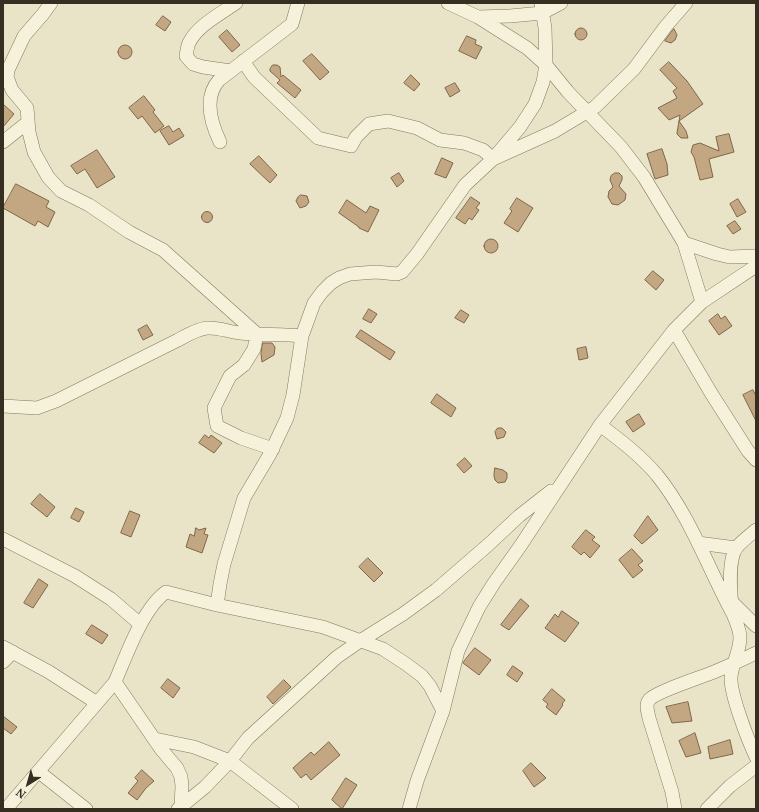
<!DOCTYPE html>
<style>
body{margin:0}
#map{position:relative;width:759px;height:812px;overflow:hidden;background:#e9e4c8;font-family:"Noto Serif",serif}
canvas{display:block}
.frame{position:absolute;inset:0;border:4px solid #352e21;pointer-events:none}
.north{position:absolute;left:8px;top:764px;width:40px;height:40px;-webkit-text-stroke:3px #f2eed7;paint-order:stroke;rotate:217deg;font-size:11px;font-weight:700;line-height:16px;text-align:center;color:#352e21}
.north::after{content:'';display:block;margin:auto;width:14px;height:18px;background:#352e21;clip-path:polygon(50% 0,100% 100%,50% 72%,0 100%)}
</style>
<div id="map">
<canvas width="759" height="812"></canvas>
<div class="frame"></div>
<div class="north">N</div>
</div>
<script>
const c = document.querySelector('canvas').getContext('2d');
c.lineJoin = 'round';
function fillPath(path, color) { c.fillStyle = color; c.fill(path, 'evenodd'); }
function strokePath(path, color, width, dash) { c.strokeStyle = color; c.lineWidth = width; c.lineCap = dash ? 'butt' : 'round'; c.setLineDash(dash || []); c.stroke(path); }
const building = new Path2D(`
 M163,16l8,6 -6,9 -9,-6z
 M575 34a6 6 0 1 1 12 0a6 6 0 1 1-12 0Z
 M674,29l3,6 -2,5 -4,3 -6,-2z
 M227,30l13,15 -8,7 -13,-15z
 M467,36l9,4 -1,4 7,3 -6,12 -17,-8z
 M118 52a7 7 0 1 1 14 0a7 7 0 1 1-14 0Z
 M312,54l17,18 -9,8 -17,-19z
 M669,62l18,19 16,23 -24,17 7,10 2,7h-7l-4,-4v-1l3,-18 -11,5 -11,-12 19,-10 -4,-7 4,-3 -17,-18z
 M273,65h4l3,2 1,10 2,-2 18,15 -6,8 -18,-15 3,-3 -10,-9v-2z
 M411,75l9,9 -6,7 -10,-8z
 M455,83l5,8 -10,6 -5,-9z
 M144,96l11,14 -2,2 11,14 -9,7 -13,-17 -4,3 -9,-11z
 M3,104l11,10 -11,13z
 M169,126l4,6 6,-4 5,8 -15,9 -9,-14z
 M729,134l5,18 -25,7 4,18 -13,3 -6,-23 -3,-5 2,-7 7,-2 19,8 -3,-14z
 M662,149l5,15 1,11 -13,4 -8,-25z
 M97,150l18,27 -18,11 -12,-19 -8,5 -6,-8z
 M259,156l18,19 -7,8 -20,-19z
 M442,158l11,5 -7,15 -11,-4z
 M399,173l5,8 -7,6 -6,-9z
 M615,173h4l3,3v4l-3,6 7,8 -1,6 -7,5 -6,-1 -4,-7 1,-6 4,-4 -3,-7 1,-4z
 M16,184l33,17 -3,6 9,5 -7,15 -10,-6 -3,5 -32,-18z
 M301,195l6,1 2,6 -3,4 -6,2 -4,-7 2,-4z
 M471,197l9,6 -4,5 3,2 -7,10 -3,-2 -4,6 -9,-6z
 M517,198l16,10 -15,24 -14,-9 8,-12 -2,-2z
 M738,199l8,13 -9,5 -7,-13z
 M347,200l19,13 4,-7 9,4 -11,22 -9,-4v-1l-20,-14z
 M201.5 217a5.5 5.5 0 1 1 11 0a5.5 5.5 0 1 1-11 0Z
 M735,221l6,8 -8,5 -6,-8z
 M484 246a7 7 0 1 1 14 0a7 7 0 1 1-14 0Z
 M653,271l11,9 -8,10 -11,-10z
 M369,309l8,5 -6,9 -8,-4z
 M461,310l8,5 -5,8 -9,-5z
 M718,314l3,5 4,-3 7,10 -13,9 -10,-14z
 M147,325l6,10 -10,5 -5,-10z
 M361,330l34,22 -5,8 -34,-23z
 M263,343h9l3,4 -1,8 -12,7 -1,-8z
 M586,347l2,11 -9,2 -2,-11z
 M753,390l3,6v25l-13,-26z
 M437,394l19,14 -5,9 -20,-14z
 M639,414l6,10 -12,8 -7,-10z
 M498,428h4l4,4 -2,5 -7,2 -2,-7z
 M205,435l4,3 2,-3 11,8 -8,10 -15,-10z
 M465,458l7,8 -8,7 -7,-8z
 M495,468l8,2 4,3v5l-2,4 -7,1 -3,-3 -1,-4z
 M40,494l15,13 -8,10 -16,-13z
 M76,508l8,4 -5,10 -8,-4z
 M130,511l10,4 -9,22 -10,-4z
 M648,516l10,14 -16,14 -8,-8z
 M196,528l3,2 7,-2 -2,6 4,1 -6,18 -16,-6 4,-13 4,2z
 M586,530l9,7 -3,3 8,6 -10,12 -6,-6 -3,3 -9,-8z
 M632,549l11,12 -5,4 5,5 -10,8 -14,-18z
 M368,558l15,15 -9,9 -15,-15z
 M39,579l9,6 -15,23 -9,-5z
 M521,599l8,7 -20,24 -8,-5z
 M562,611l17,12 -14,19 -20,-14 10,-14 3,3z
 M92,625l16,10 -6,9 -16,-10z
 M475,648l16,12 -12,15 -16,-12z
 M513,666l10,7 -6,9 -10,-7z
 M168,679l12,9 -7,10 -12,-10z
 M284,680l7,7 -18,17 -6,-7z
 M552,689l13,11 -3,4 1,1 -7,10 -10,-8 2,-3 -5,-4z
 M688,702l4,19 -20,2 -6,-16z
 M3,716l14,11 -6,7 -8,-6z
 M695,733l6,20 -15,4 -7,-16z
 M730,740l3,14 -23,5 -2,-12z
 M329,742l11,13 -29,25 -5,-6 -5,4 -8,-10 18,-16 3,3z
 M531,763l15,15 -12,9 -11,-16z
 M142,770l12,11 -8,7 -9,12 -9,-7 10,-12 -3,-3z
 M346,778l11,7 -15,24 -10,-9z`);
const street = new Path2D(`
 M51,3l-8,11 -19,22 -16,34 -1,7 5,13 15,18 2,24 5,20 14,25 13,14 28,14 40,27 34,18 94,84 -3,15 -10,16 -14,11 -16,32 3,18 24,12 32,11
 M448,3l30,14 49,31 19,17 22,27 53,55 23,30 40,66 18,59
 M478,17l32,-1 32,-3 19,-10
 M243,61l11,16 64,61 33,8 5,-9 13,-13 19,-3 29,7 23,12 24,3 19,7 10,9 62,-28 40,-24 39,-38 32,-43 20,-23
 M231,71l-28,-4 -10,-3 -7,-8c1,-4 1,-9 3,-13 8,-17 31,-29 47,-40
 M3,142l25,-20
 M220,142c-9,-19 -17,-44 -1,-62l73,-56 6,-21
 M684,243l33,11 13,3 26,-1
 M674,330l37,63 37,58 8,9
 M3,406l34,2 19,-7 122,-61c9,-5 19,-11 29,-12 11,-1 22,4 33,5 21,2 42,1 62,3
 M600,425c20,15 41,31 57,50 33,41 51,93 76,139 3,8 7,15 7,24 0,13 -8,26 -9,39 -1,17 17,63 25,80
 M3,539l72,37 36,23 29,25
 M698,543l38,5
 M732,602l24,24
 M217,605l3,-21 4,-20 20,-66 26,-44 17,-36 6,-23 9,-59 12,-33 8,-11 9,-9 8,-5 11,-4 26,-2 21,2 5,-2 15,-18 48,-69 28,-26 27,-32 15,-23 8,-22 3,-17 -1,-37 -4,-25
 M732,608c-1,-15 -5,-48 5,-61 5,-6 13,-12 19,-17
 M3,647l46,25 48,31
 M3,662l10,-10
 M155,739l39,8 36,14 62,48
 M39,772l47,37
 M181,807l1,-21 -1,-9 -4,-9 -16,-19 -46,-67c11,-26 28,-74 51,-90l51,13 106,22 60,22 23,15 16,12 8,10 13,25
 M6,809l109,-127
 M178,809l27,-22 25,-26 18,-23 89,-81 23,-16 43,-27 33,-24 52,-45 31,-29 32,-25
 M409,809l8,-28 26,-70 15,-60 21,-44 15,-24 27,-38 79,-120 74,-95 28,-28 54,-36
 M675,809l-3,-17 -23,-74c-1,-6 -4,-13 0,-18 6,-8 53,-23 65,-28 14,-6 28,-12 42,-19
 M707,809l23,-23 26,-20`);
fillPath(building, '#c3a782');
strokePath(building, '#7f6648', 1);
strokePath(street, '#83785f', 14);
strokePath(street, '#f5f1da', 13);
</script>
